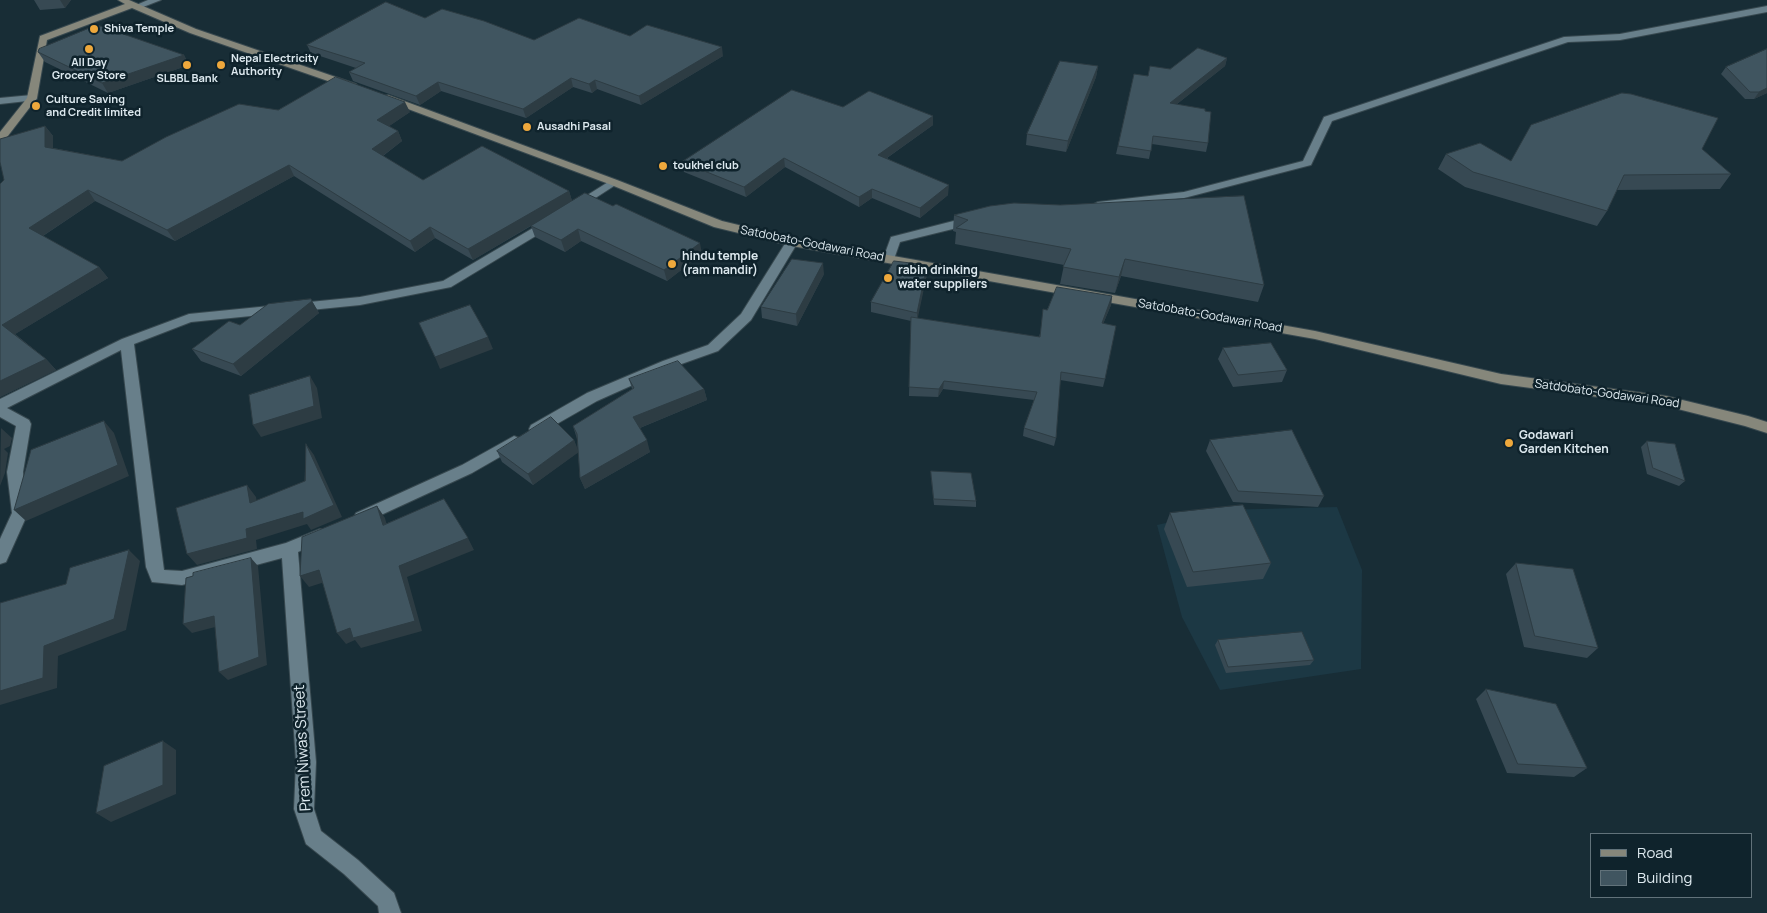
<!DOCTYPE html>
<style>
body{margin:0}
#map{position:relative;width:1767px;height:913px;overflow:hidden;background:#182d36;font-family:Manrope,sans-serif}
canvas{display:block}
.legend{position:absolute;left:1590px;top:833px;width:162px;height:65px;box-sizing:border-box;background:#0f232c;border:1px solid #61727a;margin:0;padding:6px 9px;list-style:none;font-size:15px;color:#dde9ef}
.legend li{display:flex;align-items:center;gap:10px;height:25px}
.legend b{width:25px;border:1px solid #61727a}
</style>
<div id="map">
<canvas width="1767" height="913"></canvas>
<ul class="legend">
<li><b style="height:6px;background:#86877b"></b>Road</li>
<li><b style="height:14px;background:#405560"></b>Building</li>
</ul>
</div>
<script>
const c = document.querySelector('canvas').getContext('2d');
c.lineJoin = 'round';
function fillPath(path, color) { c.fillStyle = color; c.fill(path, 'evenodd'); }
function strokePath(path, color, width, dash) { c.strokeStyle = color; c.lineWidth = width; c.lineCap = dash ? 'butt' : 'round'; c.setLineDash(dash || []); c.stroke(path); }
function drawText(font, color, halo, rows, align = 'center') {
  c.font = font + ' Manrope,sans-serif'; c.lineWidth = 5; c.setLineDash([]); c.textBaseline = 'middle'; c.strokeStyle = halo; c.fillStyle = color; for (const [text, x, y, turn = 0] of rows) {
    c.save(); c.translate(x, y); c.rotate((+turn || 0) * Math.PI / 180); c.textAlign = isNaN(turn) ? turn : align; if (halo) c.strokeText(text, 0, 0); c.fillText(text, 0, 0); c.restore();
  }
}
const built = new Path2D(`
 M1337,507l25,63 -1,99 -141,21 -38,-73 -25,-92 65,-15z`);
const street = new Path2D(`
 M148,0h13l-23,9 -4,-3z
 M1767,6v6l-147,28 -52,2 -236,79 -21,44 -127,33 -86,10 -6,-3 6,-3 86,-10 119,-31 21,-44 240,-80 56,-3z
 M32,95l5,3 -1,2 -36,4v-6z
 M613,179l6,3 -2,2 -37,24 -4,1 -6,-3z
 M973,216l6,4 -2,3 -77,19 -7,20 -4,1 -6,-4 8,-22z
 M550,218l4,1 2,3 -2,3 -103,62 -91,18 -169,17 -57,22 30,226 18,1 104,-28 34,-14 6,1 2,5 -2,5 -28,12 18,210 -2,47 7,22 37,29 36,33 7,20h-22l-1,-7 -34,-32 -38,-30 -12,-35 2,-47 -14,-204 -100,27 -30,-3 -6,-15 -25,-217 -114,58 22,12 2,4 -8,48 5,41 -22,49 -6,2v-25l12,-26 -5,-41 9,-46 -16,-9v-18l122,-60 67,-25 171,-17 83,-16z
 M792,238l6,4 -47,78 -33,31 -45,16 -76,34 -56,32 -5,1 -5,-1 -2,-4 2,-4 56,-32 76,-32 45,-16 33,-31 45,-72z
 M514,436l5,2 2,4 -2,4 -47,27 -104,48 -6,2 -6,-2 -2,-4 2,-4 106,-48z`);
const secondary = new Path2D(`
 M118,0h11l67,29 160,55 1,2 -5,3 -4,-1 -158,-55 -58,-25 -85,32 -10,58 -33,43 -4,1v-10l27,-34 13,-62 85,-32z
 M388,95l229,85 105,41 70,17 523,93 186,43 165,22 82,20 19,6v11l-22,-7 -79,-20 -165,-22 -186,-45 -523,-93 -78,-19 -105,-43 -225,-84v-4z`);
const wall = new Path2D(`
 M34,0h37l-6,8 -25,2z
 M425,18l109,22 96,-4 93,20 -82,49 -44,-16 -5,4 -19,-6 -47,31 -85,-27 -21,14 -67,-24 -4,-9 7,-4 -45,-15 -4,-8z
 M38,52l146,3 5,10 -81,28 -63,-31z
 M1227,58l-2,8 -48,38 28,7 3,32 -2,9 -54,-8 -3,15 -33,-5 18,-80 14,2 22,-7z
 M1098,66l-2,11 -30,75 -40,-7 1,-11z
 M1726,67l41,26 -13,6h-9l-24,-25z
 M843,107l90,9v9l-46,33 61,37 -28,23 -48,-20 -13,9 -74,-40 -39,30 -62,-25 -2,-10z
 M278,110l132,2 -21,14 9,5 4,10 -19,15 40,24 146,11 3,10 130,53 -35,27 -86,-40 -16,11 -30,-15 -4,-11 -58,34 -38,-22 -20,14 -121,-76 -119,65 -80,-40 -52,35 56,31 9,11 -93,56 31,25 10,11 -56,27v-213l4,-4 41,-54 8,10v12l69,13z
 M1702,149l29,25 -11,15 -103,1 -10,21 -10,15 -132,-39 -27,-18 8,-15 65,7z
 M954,215l310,70 -6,17 -137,-26 -6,17 -55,-9 4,-19 -109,-21 1,-12 -3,-1z
 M824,274l-27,52 -35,-8 -1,-11z
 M927,274l-10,44 122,19 8,-27 65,-14 -1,9 -8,19 2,55 -2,8 -43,-7 -4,58 -2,8 -31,-10 1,-8 10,-28 -91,-11 -5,8 -29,-1 2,-75 -40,-9v-10z
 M312,301l7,12 -78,63 -40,-15 -9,-12 48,-24z
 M1223,348l64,22 -5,12 -49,5 -15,-28z
 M629,379l75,10 3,11 -67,28 10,24 -65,37 -5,-11 -2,-26 -45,33 -31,-23 -5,-11 77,-11 4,12 -1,-13 -4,-13 59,-37z
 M1210,440l114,56 -6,11 -85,-5 -27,-51z
 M1647,441l38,40 -6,5 -32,-12 -6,-27z
 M931,471l45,30v6l-42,-2 -3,-28z
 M1170,513l101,50 -8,16 -76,8 -23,-58z
 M1516,563l82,85 -11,10 -63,-11 -18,-73z
 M1218,640l96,20 -4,5 -84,8 -11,-28z
 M1486,689l101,79 -13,9 -67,-4 -31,-74z`);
const shadedWall = new Path2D(`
 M60,0h11l-6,8z
 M722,47l1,9 -82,49 -2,-9z
 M184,55l5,10 -81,28 -6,-10z
 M1227,58l-2,8 -57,45 2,-8z
 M1098,66l-2,11 -30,75 2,-11z
 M571,78l2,9 -47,31 -3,-9z
 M595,80l2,9 -5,4 -3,-9z
 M438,82l3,9 -21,14 -4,-9z
 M1767,88v5l-13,6 5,-7z
 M405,102l5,10 -28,19 -5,-11z
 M933,116v9l-55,39v-9z
 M45,126l8,10v21l-8,-10z
 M398,131l4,10 -25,19 -5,-11z
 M784,158l1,9 -39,30 -2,-10z
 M289,165l5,11 -119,65 -8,-11z
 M949,185l-1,10 -28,23v-10z
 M872,189v9l-13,9v-10z
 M88,190l7,11 -57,38 -9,-11z
 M569,191l3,10 -99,59 -5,-11z
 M430,227l5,11 -20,14 -5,-11z
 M578,229l3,12 -16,11 -4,-12z
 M700,243l2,11 -35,27 -3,-11z
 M1125,259l-4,17 -6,17 4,-16z
 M823,263l1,11 -27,52 -1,-12z
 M927,265v9l-10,48v-9z
 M99,267l9,11 -96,58 -10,-11z
 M1112,296l-1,9 -11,26 2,-8z
 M312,301l7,12 -78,63 -8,-12z
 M488,337l5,12 -53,20 -5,-12z
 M46,359l10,11 -56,27v-16z
 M310,376l7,12 5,30 -61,19 -8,-12z
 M944,381l-1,8 -5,8 1,-8z
 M704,389l3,11 -70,29 -4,-12z
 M104,421l10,12 15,43 -103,45 -12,-11z
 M1,428l11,10 -2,8 -6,3 4,4 -3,20 -5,13z
 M574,440l5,12 -46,33 -5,-11z
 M647,440l3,12 -65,37 -5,-11z
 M306,444l8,11 28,62 -31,13 -4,-6 -51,16 1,9 -60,16 -10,-11 59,-25 57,-17z
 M247,485l9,12 3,17 -9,-11z
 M377,506l8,12 5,19 -7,-12z
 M468,538l6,12 -67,27 15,54 -61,17 -6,-8 -9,4 -9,-11 13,-5 49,-62z
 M129,550l11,11 -14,69 -68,26 -1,32 -57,17v-14l44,-45z
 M251,558l7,8 9,99 -39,15 -9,-8z
 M319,570l9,11 -19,6 -9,-11z
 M214,616l9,9 -31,8 -9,-9z
 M163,741l13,9v44l-65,28 -15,-9z`);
const building = new Path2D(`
 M386,2l39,16 17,-9 42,12 50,19 45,-22 51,18 17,-11 75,22 -83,49 -44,-16 -6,4 -18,-6 -48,31 -85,-27 -22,14 -67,-24 16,-9 -58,-18z
 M97,25l87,30 -82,28 -64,-31 1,-3z
 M1198,48l29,10 -57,45 35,6v2l6,1 -3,31 -55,-7 -2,15 -33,-5 16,-72 14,2 2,-10 20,3z
 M1767,49v39l-8,4h-9l-24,-25z
 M1060,61l38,5 -30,75 -41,-7z
 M336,77l69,25 -28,18 21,11 -26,18 51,31 59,-34 87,45 -101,58 -38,-22 -20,14 -121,-76 -122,65 -79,-40 -59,38 70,39 -97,58 44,34 -46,22v-197l4,-4 -4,-18v-23l45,-13v21l77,14 44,-24 73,-33 39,6z
 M792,90l51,17 26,-16 64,25 -55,39 71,30 -29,23 -48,-19 -13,8 -75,-39 -40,29 -62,-25z
 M1622,93l9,1 87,24 -16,31 29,25 -107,1 -17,36 -134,-39 -27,-18 34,-11 31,18 20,-36z
 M585,193l28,13 3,-2 84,39 -36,27 -86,-41 -17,11 -30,-14z
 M1244,196l20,89 -139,-26 -6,18 -56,-10 8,-18 -115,-21 12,-8 -14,-5 36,-9 24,-3 46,2z
 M792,259l31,4 -27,51 -35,-7z
 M894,261l33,4 -10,48 -46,-11z
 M1057,287l55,9 -10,27 14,3 -11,53 -44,-7 -5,66 -32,-10 13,-36 -93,-11 -5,8 -30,-2 2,-70 129,20 3,-28 4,1z
 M311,299l1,2 -79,63 -41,-15 37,-28 11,4 28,-21z
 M470,305l18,32 -53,20 -16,-34z
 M1271,343l16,27 -49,5 -15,-27z
 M678,361l26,28 -71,28 14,23 -67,38 -3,-44 -4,-8 61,-38 -5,-9z
 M310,376l4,30 -61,19 -4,-30z
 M551,417l23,23 -46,34 -31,-23z
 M104,421l14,44 -104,45 17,-60z
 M1292,430l32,66 -86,-5 -28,-51z
 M1647,441l28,3 10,37 -32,-13z
 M306,444l28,61 -31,14v-7l-57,17 1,9 -60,16 -11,-46 71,-23 3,18 55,-22z
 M931,471l40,2 5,28 -42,-2z
 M444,499l24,39 -69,28 16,55 -62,17 -3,-10 -13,5 -18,-63 -19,6 2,-39 75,-31 6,19z
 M1243,505l28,58 -78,9 -23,-59z
 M129,550l-15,69 -70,27 -1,32 -43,13v-88l66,-19 4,-16z
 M251,558l8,99 -40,15 -5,-56 -31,8 3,-46 7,-2v-3z
 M1516,563l57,6 25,79 -63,-12z
 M1302,632l12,28 -86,7 -10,-27z
 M1486,689l70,15 31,64 -69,-4z
 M163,741v44l-67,28 8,-47z`);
const markers = [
 [94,29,5,"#eea83c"],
 [89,49,5,"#eea83c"],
 [187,65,5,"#eea83c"],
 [221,65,5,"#eea83c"],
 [36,106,5,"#eea83c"],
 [527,127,5,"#eea83c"],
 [663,166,5,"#eea83c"],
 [672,264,5,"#eea83c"],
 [888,278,5,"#eea83c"],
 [1509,443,5,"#eea83c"]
];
const farPoinames = [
 ["Shiva Temple",104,29],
 ["Nepal Electricity",231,59],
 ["Authority",231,72],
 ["All Day",89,63,"center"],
 ["Grocery Store",89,76,"center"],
 ["SLBBL Bank",187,79,"center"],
 ["Culture Saving",46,100],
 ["and Credit limited",46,113],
 ["Ausadhi Pasal",537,127],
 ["toukhel club",673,166]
];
const streetNames = [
 ["Satdobato-Godawari Road",812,244,11],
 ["Satdobato-Godawari Road",1210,316,10],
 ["Satdobato-Godawari Road",1607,394,8]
];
const poiNames = [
 ["hindu temple",682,257],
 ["(ram mandir)",682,271],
 ["rabin drinking",898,271],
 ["water suppliers",898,285],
 ["Godawari",1519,436],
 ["Garden Kitchen",1519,450]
];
const nearStreetnames = [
 ["Prem Niwas Street",303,748,-93]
];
fillPath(built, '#1c3844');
strokePath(street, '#37484f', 2);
strokePath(secondary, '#37484f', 2);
fillPath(street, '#687f8a');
fillPath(secondary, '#86877b');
fillPath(wall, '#374953');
fillPath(shadedWall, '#2d3c43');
fillPath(building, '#405560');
strokePath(building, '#2d3c43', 1);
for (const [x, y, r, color] of markers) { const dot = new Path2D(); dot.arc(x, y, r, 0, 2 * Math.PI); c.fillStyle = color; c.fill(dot); strokePath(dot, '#0f232c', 2); }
drawText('bold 11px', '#dde9ef', '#0f232c', farPoinames, 'left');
drawText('12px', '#dde9ef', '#0f232c', streetNames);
drawText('bold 12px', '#dde9ef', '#0f232c', poiNames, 'left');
drawText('15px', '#dde9ef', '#0f232c', nearStreetnames);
</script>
